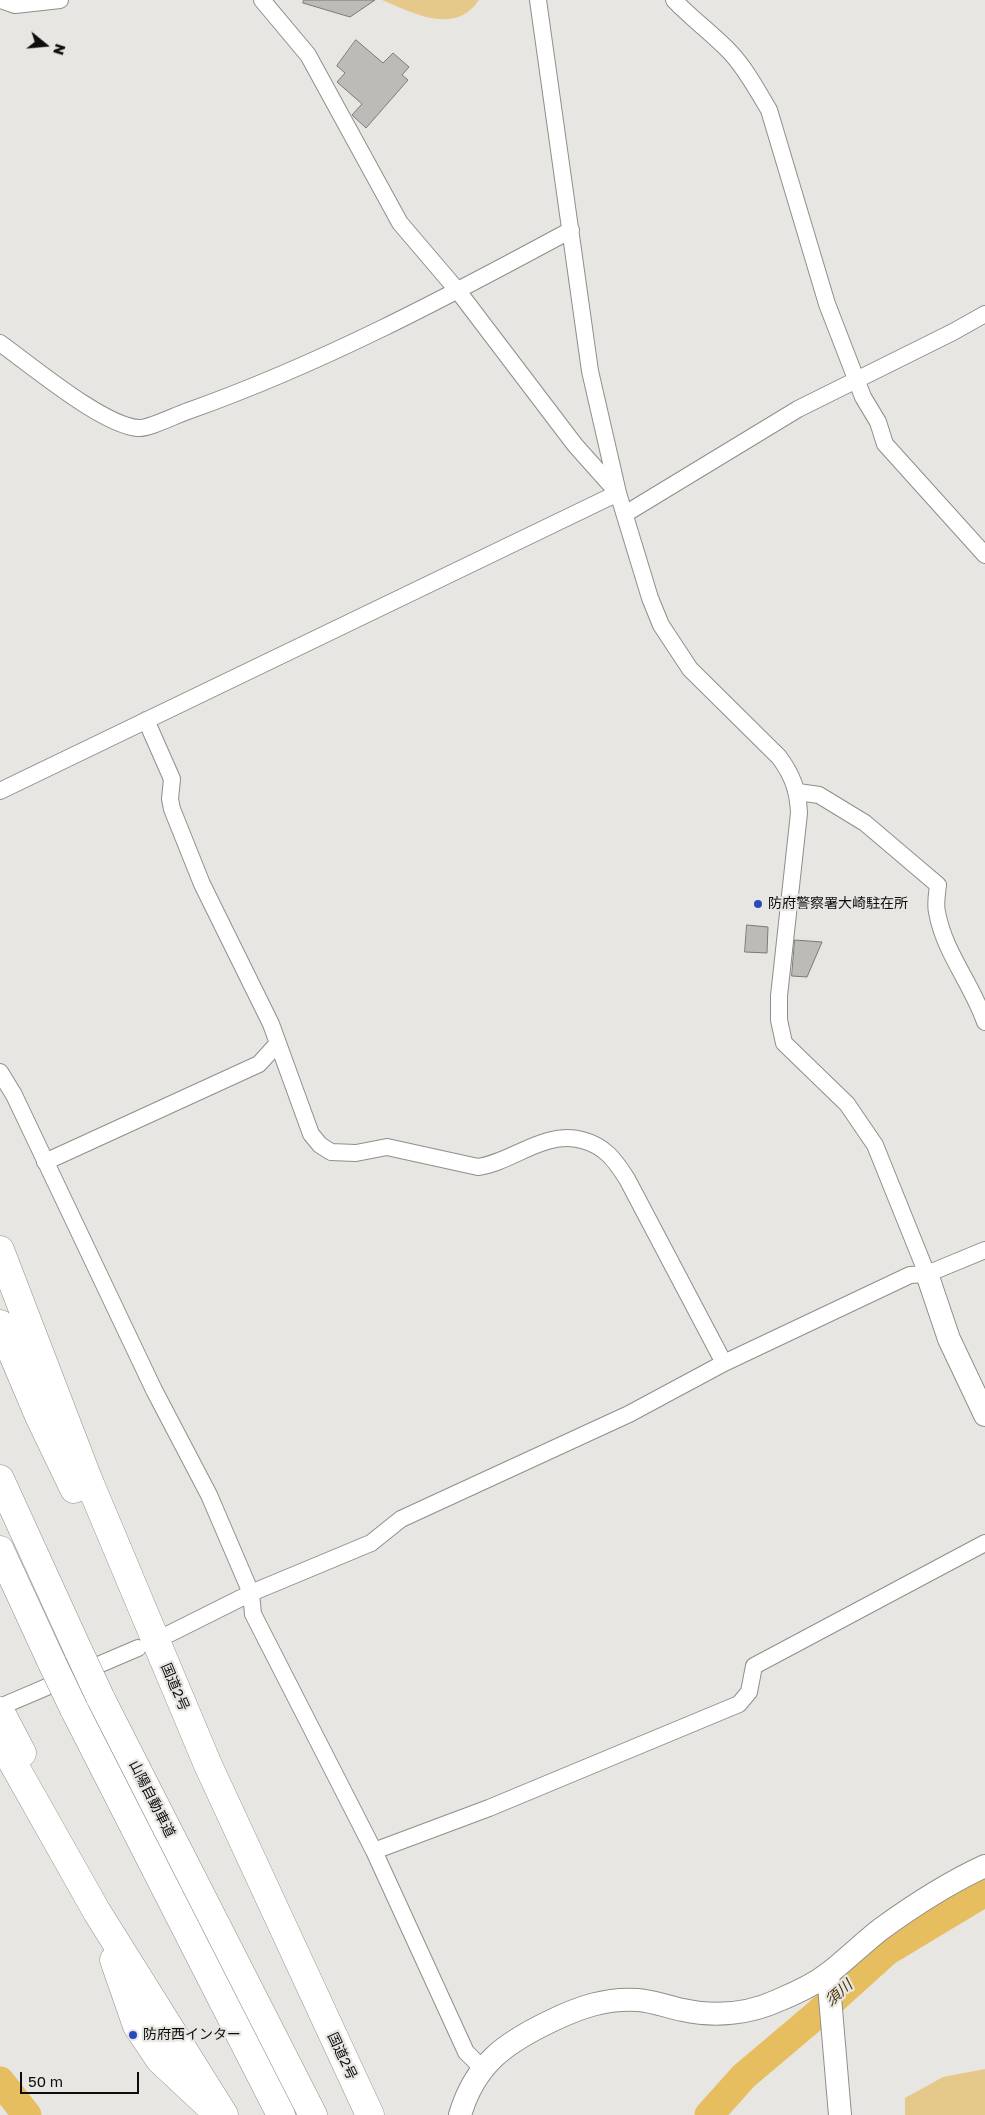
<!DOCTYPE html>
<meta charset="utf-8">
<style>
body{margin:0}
#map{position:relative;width:985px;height:2115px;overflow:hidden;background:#e8e6e2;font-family:"Golos Text",sans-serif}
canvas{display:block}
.north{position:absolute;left:20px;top:20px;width:50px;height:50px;-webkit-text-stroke:4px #e8e6e2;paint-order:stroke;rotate:107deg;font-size:14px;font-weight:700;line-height:20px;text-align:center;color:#0e0d0c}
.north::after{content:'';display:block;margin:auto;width:18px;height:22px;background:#0e0d0c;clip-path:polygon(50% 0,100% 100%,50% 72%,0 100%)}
.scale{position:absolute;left:20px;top:2072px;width:119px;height:22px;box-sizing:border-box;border:2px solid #0e0d0c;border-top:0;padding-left:6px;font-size:15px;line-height:18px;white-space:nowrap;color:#0e0d0c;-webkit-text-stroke:4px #e8e6e2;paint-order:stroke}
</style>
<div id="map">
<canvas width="985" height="2115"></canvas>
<div class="north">N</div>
<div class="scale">50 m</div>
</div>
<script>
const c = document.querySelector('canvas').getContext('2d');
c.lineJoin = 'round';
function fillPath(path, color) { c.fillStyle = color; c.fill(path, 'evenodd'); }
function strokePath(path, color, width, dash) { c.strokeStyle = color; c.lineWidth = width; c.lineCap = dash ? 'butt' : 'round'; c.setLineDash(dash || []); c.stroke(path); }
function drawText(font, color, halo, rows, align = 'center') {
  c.font = font + ' "Golos Text","Noto Sans JP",sans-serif'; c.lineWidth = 4.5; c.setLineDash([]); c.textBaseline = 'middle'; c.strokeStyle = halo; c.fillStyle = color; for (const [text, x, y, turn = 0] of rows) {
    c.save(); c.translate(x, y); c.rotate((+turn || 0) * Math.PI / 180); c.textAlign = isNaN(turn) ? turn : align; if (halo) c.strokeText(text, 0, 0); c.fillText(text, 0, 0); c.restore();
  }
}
const green = new Path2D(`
 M382,0h97c-24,36 -66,13 -97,0z
 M985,2069v46h-80v-17l38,-21z`);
const river = new Path2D(`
 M0,2081l27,34
 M709,2115l35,-39 71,-60 72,-65 98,-59`);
const building = new Path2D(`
 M304,0h71l-25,17 -47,-14z
 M356,40l27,23 10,-10 16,14 -7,8 6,5 -42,48 -14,-13 10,-11 -25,-22 8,-9 -8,-7z
 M747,925l21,2 -1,26 -22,-1z
 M795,940l27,2 -15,35 -15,-1z`);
const street = new Path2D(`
 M1,0l14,5 45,-5
 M262,0l46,55 92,168 58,68 117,154 41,46
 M538,0l52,371 28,122 32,105 11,27 29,44 89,88c14,19 19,34 20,56l-20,183v24l5,23 63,61 28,41 52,129
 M674,0c18,19 39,34 56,52 16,17 27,38 39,58l58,194 36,93 15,25 7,22 100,111
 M0,343c31,22 102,82 138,85 10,1 38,-13 50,-17 133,-47 259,-114 383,-181
 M625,514l173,-105 155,-77 32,-18
 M146,720l26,59 -2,20 2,10 30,75 69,140 40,110 9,11 11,7 25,1 31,-6 91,20c35,-5 66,-37 104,-27 23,6 33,20 45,39l97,184
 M0,791l618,-298
 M798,792l21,3 46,28 73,62c-1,9 -3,19 -1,27 7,40 35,72 48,110
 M0,1072l14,23 140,295 55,105 42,98 2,21 121,237 92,201 17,17
 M45,1162l214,-98 19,-21
 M169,1634l82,-41 120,-50 30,-24 228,-105 95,-51 186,-88 17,-1 58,-24
 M0,1707l138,-59
 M374,1851l115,-43 250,-104 10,-12 5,-26 231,-123`);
const secondary = new Path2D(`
 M927,1274l22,65 36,76
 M828,1974l12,141
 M460,2115c15,-51 45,-72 91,-94 29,-14 55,-23 87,-21 15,1 30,7 45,10 32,7 66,4 96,-10 17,-7 36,-16 50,-27 18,-14 34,-30 52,-44 33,-24 67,-46 104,-63`);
const highway = new Path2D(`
 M0,1250l88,229 120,286 162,350
 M0,1324l39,92 35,73
 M0,1479l79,173
 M0,1550l52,113
 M100,1697l213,418
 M74,1709l207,406
 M0,1711l22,42
 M0,1740l97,172 127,203
 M114,1960l23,66 23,34 46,43`);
const highwayBridge = new Path2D(`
 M79,1652l21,45
 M52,1663l22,46`);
const markers = [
 [758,904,5,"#294bba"],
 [133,2035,5,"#294bba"]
];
const poiNames = [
 ["防府警察署大崎駐在所",768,904],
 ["防府西インター",143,2035]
];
const streetNames = [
 ["国道2号",175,1687,67],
 ["山陽自動車道",152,1799,63],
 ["国道2号",342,2056,65]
];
const waterNames = [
 ["須川",839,1993,-41]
];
fillPath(green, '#e5c98a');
strokePath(river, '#e7be5f', 29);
fillPath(building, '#bdbbb7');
strokePath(building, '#7b7975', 1);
strokePath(street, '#908e8a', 18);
strokePath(secondary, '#908e8a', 24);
strokePath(highway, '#908e8a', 29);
strokePath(street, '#fff', 16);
strokePath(secondary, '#fff', 22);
strokePath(highway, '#fff', 28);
strokePath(highwayBridge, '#908e8a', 29, []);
strokePath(highwayBridge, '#fff', 28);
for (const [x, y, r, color] of markers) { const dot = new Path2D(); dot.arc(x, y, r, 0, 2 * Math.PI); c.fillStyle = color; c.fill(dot); strokePath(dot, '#e8e6e2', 2); }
drawText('14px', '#0e0d0c', '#e8e6e2', poiNames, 'left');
drawText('14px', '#0e0d0c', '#e8e6e2', streetNames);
drawText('italic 15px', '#45340b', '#e8e6e2', waterNames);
</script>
